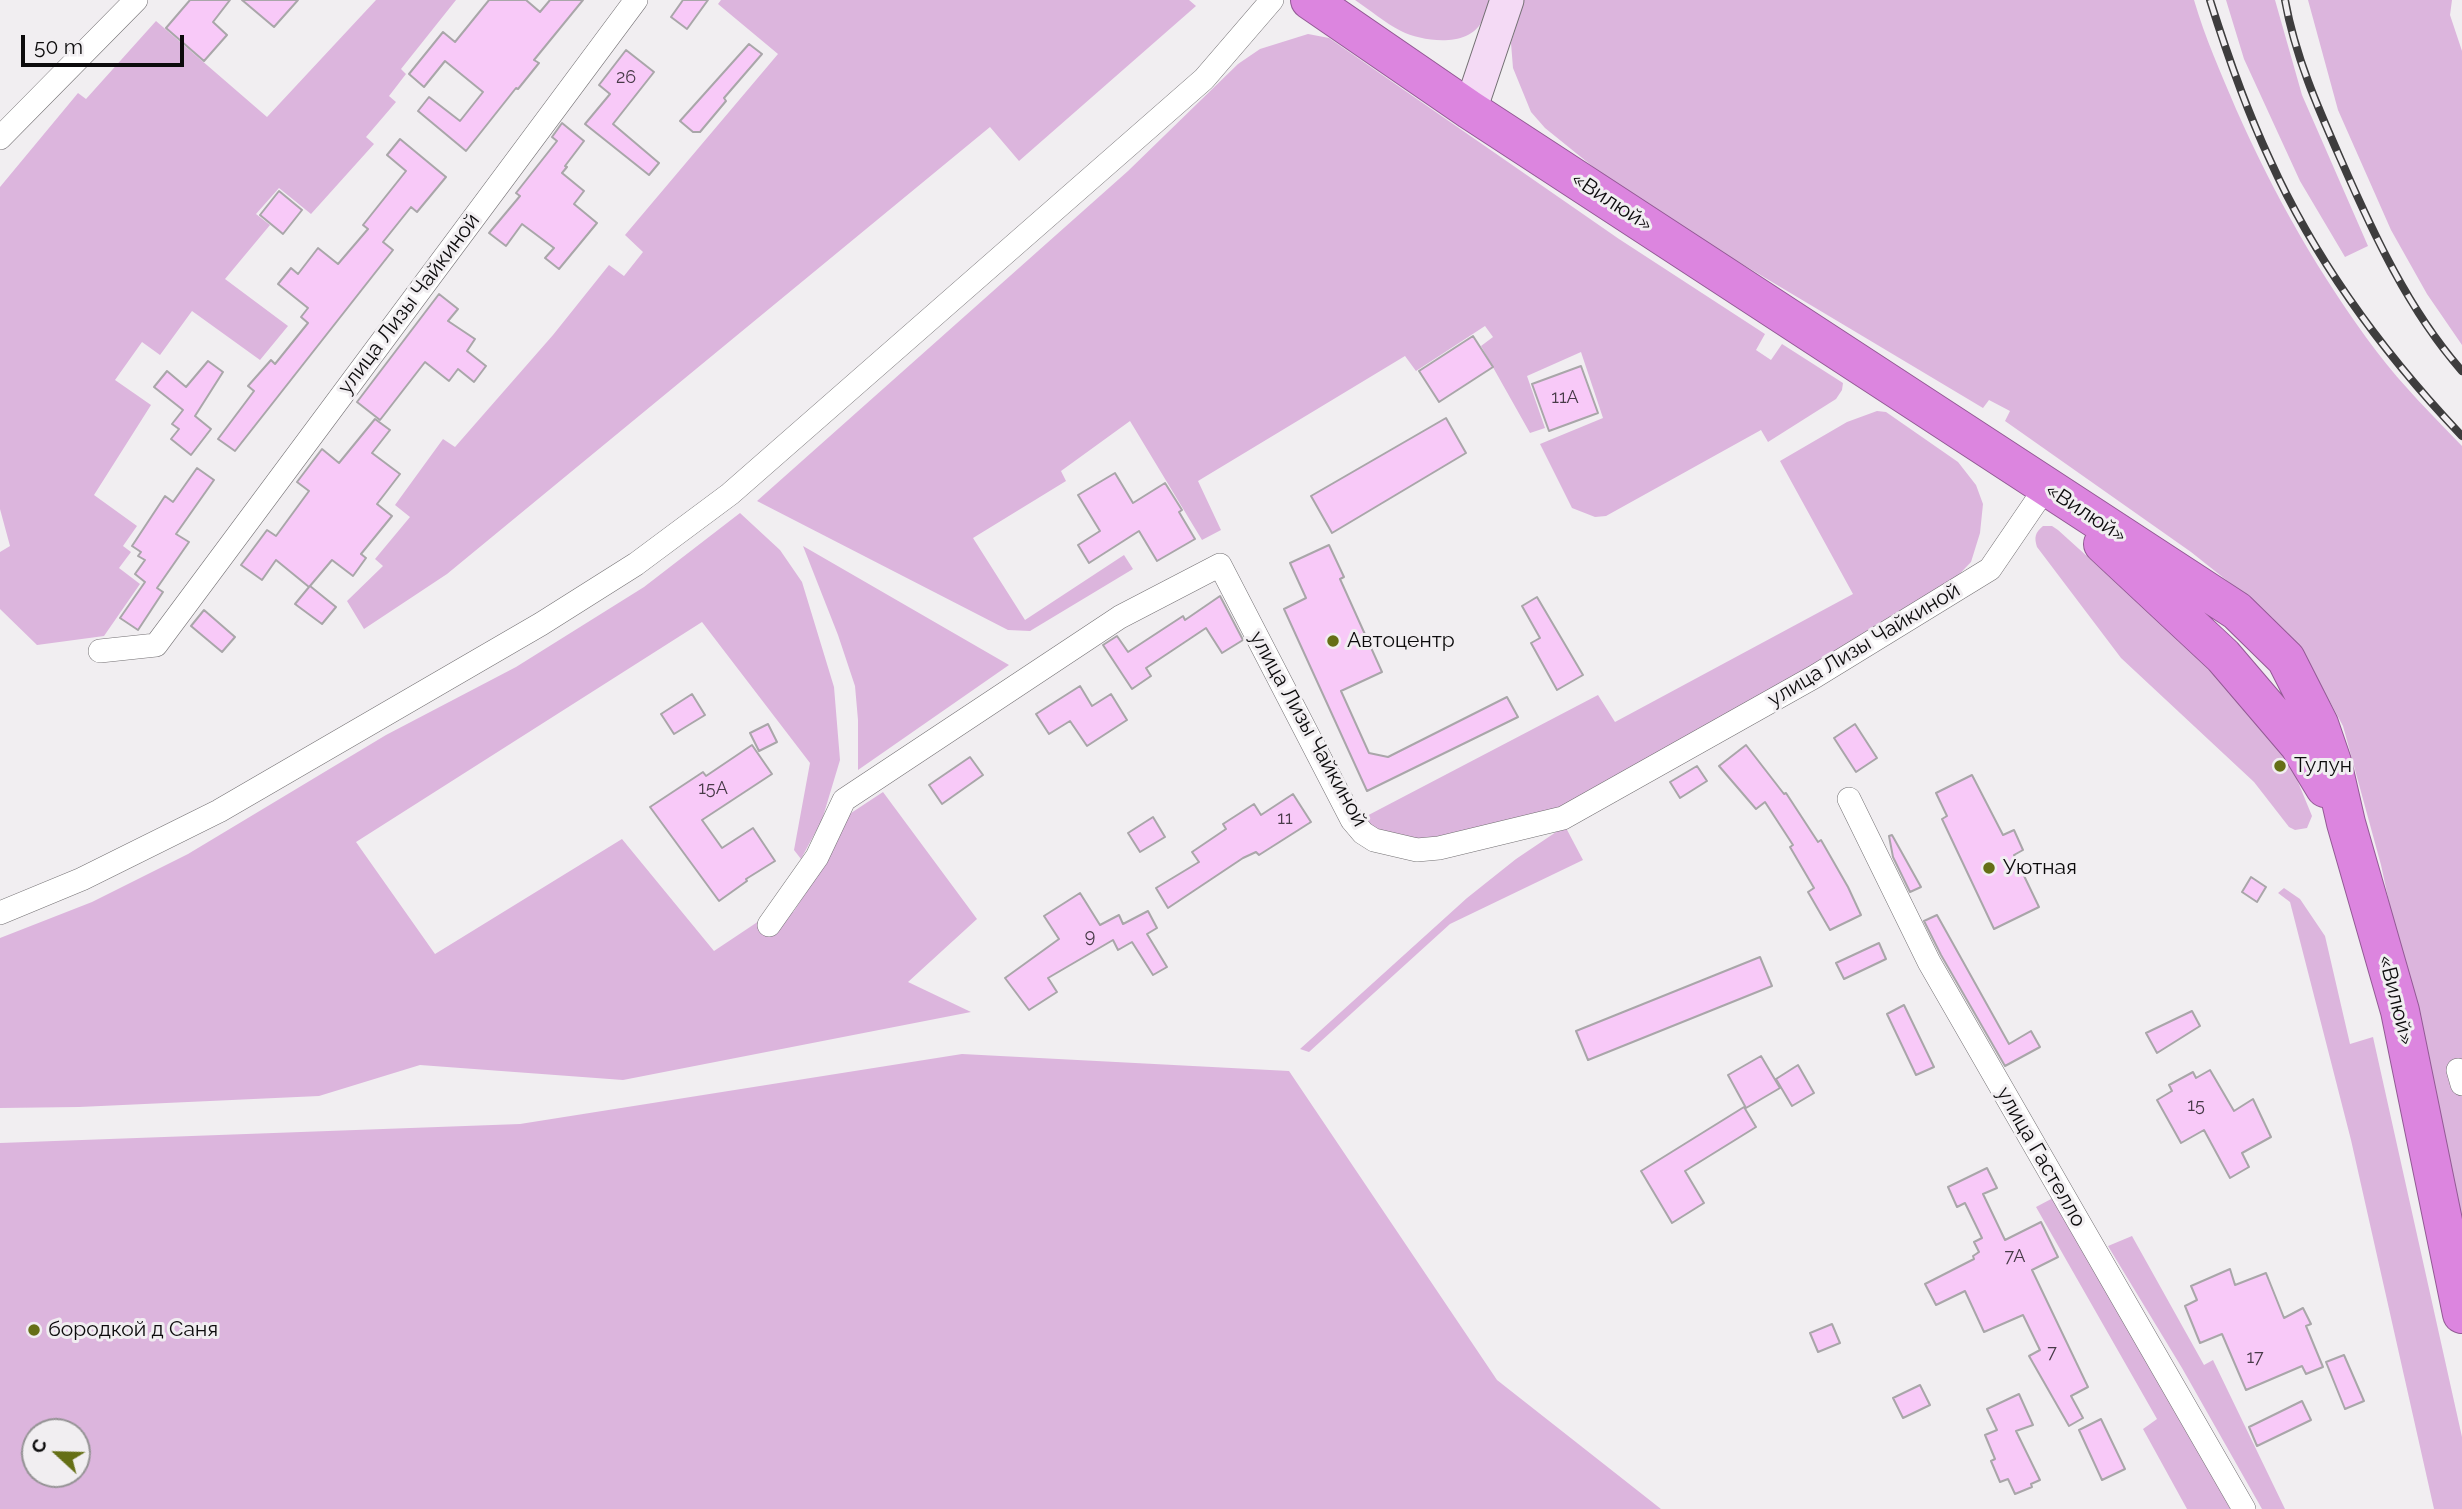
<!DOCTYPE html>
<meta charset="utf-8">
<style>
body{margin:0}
#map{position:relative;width:2462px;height:1509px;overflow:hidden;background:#f1eef1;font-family:Raleway,sans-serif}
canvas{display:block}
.north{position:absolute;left:21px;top:1418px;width:70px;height:70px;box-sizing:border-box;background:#f1eef1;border:2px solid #959395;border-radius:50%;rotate:292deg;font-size:19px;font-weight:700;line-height:28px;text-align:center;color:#0c0b0c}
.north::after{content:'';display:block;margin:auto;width:24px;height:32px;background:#656f16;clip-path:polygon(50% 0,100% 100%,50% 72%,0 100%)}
.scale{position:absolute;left:21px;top:35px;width:163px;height:32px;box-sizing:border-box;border:4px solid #0c0b0c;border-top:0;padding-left:9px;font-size:21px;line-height:24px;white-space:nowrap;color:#0c0b0c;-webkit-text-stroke:5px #f1eef1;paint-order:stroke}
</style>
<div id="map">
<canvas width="2462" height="1509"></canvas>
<div class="north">С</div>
<div class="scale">50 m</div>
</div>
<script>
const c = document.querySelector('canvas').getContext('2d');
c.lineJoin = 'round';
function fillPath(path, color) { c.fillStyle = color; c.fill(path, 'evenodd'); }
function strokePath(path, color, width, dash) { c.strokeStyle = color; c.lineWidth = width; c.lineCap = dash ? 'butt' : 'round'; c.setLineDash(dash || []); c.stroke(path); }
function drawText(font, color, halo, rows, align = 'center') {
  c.font = font + ' Raleway,sans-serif'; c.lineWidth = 6; c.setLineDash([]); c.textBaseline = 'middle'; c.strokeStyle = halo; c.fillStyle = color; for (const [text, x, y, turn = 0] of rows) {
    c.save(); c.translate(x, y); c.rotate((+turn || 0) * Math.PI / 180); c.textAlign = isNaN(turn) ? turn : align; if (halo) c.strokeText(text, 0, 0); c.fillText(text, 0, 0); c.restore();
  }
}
const green = new Path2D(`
 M376,0h80l-55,69 5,5 -17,22 7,6 -30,35 8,7 -63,70 -32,-26 -23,26 14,11 -45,54 63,47 -28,34 -68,-49 -32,44 -18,-13 -27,38 36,25 -57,90 43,31 -14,20 8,6 -12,16 21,16 -36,52 -67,9 -37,-36v-57l10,-6 -10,-37v-322l78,-94 8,6 70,-78 111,96z
 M721,0h468l7,6 -177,155 -29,-34 -543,447 -83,55 -17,-28 36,-35 -8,-7 35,-42 -15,-12 48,-66 12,8 98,-112 56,-70 15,11 19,-24 -18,-17 153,-181 -60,-50z
 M1355,0h134c-2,7 -4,15 -7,21 -13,27 -59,21 -81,10 -16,-8 -31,-21 -46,-31z
 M1524,0h670c11,38 27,73 42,109 38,86 84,167 141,243 25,33 56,64 85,94v793l-81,-374 -38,-139 -36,-67 -48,-53 -68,-54 -186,-131 5,-10 -21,-11 -6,8 -298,-178 -88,-60 -52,-42 -14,-16 -18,-44 -2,-25z
 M2226,0h49l27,95 66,151 -23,11 -45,-76 -56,-122z
 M2308,0h144l-2,15 12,36v294l-35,-51 -36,-64 -53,-120z
 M1308,34l21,4 290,201 146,95 -9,16 15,10 11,-16 61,39 -1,7 -6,9 -68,43 -7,-12 -155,86 -11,1 -23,-9 -32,-64 63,-26 -22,-66 -54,24 18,52 -15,5 -49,-87 12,-9 -8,-11 -69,45 -11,-15 -207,125 23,49 -19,10 -72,-119 -69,50 5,10 -93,57 52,82 99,-65 9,14 -103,62 -22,-1 -251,-129 371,-330 110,-107 22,-15z
 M1877,411l9,1 72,50 18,23 7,19 -3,29 -9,29 -27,28 -137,82 -256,141 -101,28 -65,-4 -26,-17 239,-125 17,27 238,-128 -73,-133 67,-39z
 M740,513l40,37 22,32 32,105 6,73 -18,60 -21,39 -7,-9 16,-87 -108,-141 -346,220 79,112 187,-115 92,112 48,-32 9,12 23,-20 34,-52 17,-42 38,-25 94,127 -69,63 63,30 -348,68 -203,-15 -101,31 -240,11 -79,1v-170l92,-36 96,-48 198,-119 130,-68 128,-80z
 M2043,526h9l6,4 166,150 67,85 21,51 -5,12 -12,2 -6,-3 -35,-45 -133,-124 -84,-111c-3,-10 -2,-14 6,-21z
 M803,546l206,119 -151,105v-50l-3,-34 -17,-51z
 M1565,826l18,34 -133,64 -141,128 -9,-3 167,-151 49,-39z
 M2284,888l16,11 25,37 25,108 23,-7 89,400v72h-28l-83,-369 -61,-238 -12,-9z
 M962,1054l327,17 208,309 164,129h-1661v-366l520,-19zM77,1432v42h-42v-42z
 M2053,1198l178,311h-44l-44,-80 14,-10 -121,-212z
 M2132,1236l72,129 9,-5 72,149h-23l-80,-141 -74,-122z`);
const building = new Path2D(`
 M190,0h40l-17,22 14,13 -23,26 -38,-33z
 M242,0h56l-24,27z
 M489,0h37l14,12 10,-12h33l-49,60 5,3 -21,26 -2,-1 -50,63 -48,-40 11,-14 31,24 23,-29 -38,-31 -21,26 -15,-13 34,-42 12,10z
 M683,0h25l-21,29 -16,-12z
 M749,44l13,10 -38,44 2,3 -26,31h-7l-13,-11z
 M626,50l28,22 -41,52 46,39 -10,12 -64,-51 25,-30 -11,-9z
 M562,123l22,18 -19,25 2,1 -5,6 22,18 -10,13 23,19 -38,46 -14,-11 9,-10 -32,-24 -16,22 -17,-13 31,-37 -4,-3 41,-52 -5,-4z
 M400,139l46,38 -29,35 -6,-5 -28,35 10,8 -158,201 -17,-12 36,-48 -6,-5 23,-26 4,4 33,-41 -7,-6 7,-9 -30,-24 13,-16 7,6 20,-26 20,16 30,-35 -5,-4 43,-54 -19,-16z
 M279,191l23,19 -19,24 -23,-19z
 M439,294l19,15 -10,12 27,18 -8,12 19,15 -12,16 -16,-13 -9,12 -24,-19 -45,58 -23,-18z
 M1473,336l20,31 -54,35 -20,-31z
 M208,361l15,11 -28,44 16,13 -20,26 -20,-16 8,-10 -7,-5 11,-14 -29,-23 13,-16 19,16z
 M1581,366l17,47 -49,18 -17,-47z
 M1446,418l20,35 -134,80 -21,-37z
 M375,419l15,11 -18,23 28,21 -23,30 15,12 -31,38 5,4 -13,18 -21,-16 -22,26 26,21 -14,17 -27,-20 14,-17 -33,-27 -14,20 -21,-15 26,-35 9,6 33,-45 -12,-9 25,-33 17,14z
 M197,468l17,12 -38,54 13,8 -32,46 6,4 -25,38 -18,-12 25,-36 -10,-8 10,-14 -7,-4 3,-4 -9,-6 33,-50 8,6z
 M1115,473l18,30 32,-20 17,27 -3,2 16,27 -38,22 -18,-30 -50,32 -11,-18 22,-14 -22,-36z
 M1329,545l15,32 -4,2 42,93 -41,19 28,62 19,4 119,-60 11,20 -151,74 -83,-182 22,-11 -16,-35z
 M1220,596l23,44 -21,13 -16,-25 -60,40 5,8 -19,13 -29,-44 14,-9 11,16 55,-36 2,4z
 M1537,597l46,78 -26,15 -26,-47 9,-5 -18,-32z
 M204,610l31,27 -13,15 -31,-26z
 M1080,686l12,20 19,-12 16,26 -40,26 -17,-25 -21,13 -13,-20z
 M692,694l13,21 -31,19 -13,-20z
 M768,724l9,18 -18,9 -9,-18z
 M1855,724l22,34 -21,14 -22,-34z
 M752,745l20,29 -70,46 20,28 31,-20 22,33 -29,18 1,2 -28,20 -69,-94 53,-35 3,4z
 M1746,745l38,49 2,-1 32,49 3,-2 27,47 13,28 -31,15 -22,-38 6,-4 -24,-41 3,-2 -28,-43 -9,7 -37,-43z
 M970,757l13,18 -41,29 -13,-19z
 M1697,766l10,15 -27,17 -10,-16z
 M1972,775l31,60 11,-5 9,20 -9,5 25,52 -45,22 -52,-110 5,-3 -11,-23z
 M1293,794l18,28 -52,33 -3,-3 -13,6 -75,50 -12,-20 43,-26 -7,-10 34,-23 -3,-5 31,-20 7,11z
 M1153,817l12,20 -25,15 -12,-19z
 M1892,835l29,52 -11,5 -17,-35 -4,-21z
 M2251,877l15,10 -9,15 -15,-10z
 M1080,893l20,32 19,-10 4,9 25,-13 9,17 -10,6 20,33 -14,8 -21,-33 -14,8 -5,-10 -65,38 9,14 -28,18 -24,-32 54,-39 -15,-23z
 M1937,915l72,129 22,-13 9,16 -35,19 -64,-111 -17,-34z
 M1879,943l7,16 -42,20 -8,-16z
 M1760,957l12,29 -184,74 -12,-29z
 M1904,1005l30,62 -18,8 -29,-61z
 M2192,1011l8,15 -43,27 -11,-20z
 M1761,1056l19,32 -34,20 -18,-33z
 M1798,1065l16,28 -22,13 -16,-27z
 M2210,1070l24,41 19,-12 18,38 -29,16 7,14 -19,11 -26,-48 -23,13 -24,-43 15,-9 -3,-6 24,-13 3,6z
 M1744,1107l12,20 -71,44 19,32 -32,20 -31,-52z
 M1987,1168l10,20 -14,6 22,46 36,-18 17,35 -26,13 56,117 -17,9 12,22 -14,8 -40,-70 11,-6 -17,-35 -39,17 -19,-41 -29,14 -11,-21 49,-25 -1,-3 6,-4 -5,-10 8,-4 -17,-35 -8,4 -9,-20z
 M2230,1269l5,16 31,-12 18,45 19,-10 8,16 -5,2 17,41 -17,7 -4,-8 -56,24 -24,-56 -22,9 -15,-37 12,-6 -6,-14z
 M1832,1324l8,19 -22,9 -8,-19z
 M2344,1355l20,46 -19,8 -19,-47z
 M1920,1385l10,20 -27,13 -10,-20z
 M2019,1394l14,31 -17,6 24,49 -9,4 1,3 -17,7 -7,-15 -8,3 -9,-21 4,-2 -10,-24 12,-5 -10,-21z
 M2302,1401l9,19 -54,26 -8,-19z
 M2101,1419l24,50 -23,11 -23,-50z`);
const street = new Path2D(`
 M0,138l136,-138
 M100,651l56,-6 480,-645
 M1849,799l80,163 315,547
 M0,913l82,-34 137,-68 322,-187 95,-60 94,-70 474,-415 68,-79
 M769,925l48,-68 27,-57 276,-183 100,-52 132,255 11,13 11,7 43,10 22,-2 124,-30 251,-141 176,-108 56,-82
 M2458,1070l4,14`);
const secondary = new Path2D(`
 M1470,110l37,-110`);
const highway = new Path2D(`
 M1310,0l160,110 767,501 49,48 33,65 13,38 14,61 54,188 62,303
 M2103,544l120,112 76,89 26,43`);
const rail = new Path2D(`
 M2210,0c17,54 36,109 60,160 46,102 115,195 192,276
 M2285,0c10,56 33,108 56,160 32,73 68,151 121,211`);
const markers = [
 [1333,641,7,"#656f16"],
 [2280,766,7,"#656f16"],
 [1989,868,7,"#656f16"],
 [34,1330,7,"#656f16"]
];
const numberNames = [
 ["26",626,78],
 ["11А",1565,398],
 ["15А",713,789],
 ["11",1285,819],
 ["9",1090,937],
 ["15",2196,1106],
 ["7А",2015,1257],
 ["7",2052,1353],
 ["17",2255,1358]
];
const streetNames = [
 ["«Вилюй»",1612,202,33],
 ["улица Лизы Чайкиной",409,304,-53],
 ["«Вилюй»",2086,513,33],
 ["улица Лизы Чайкиной",1864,645,-31],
 ["улица Лизы Чайкиной",1308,729,61],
 ["«Вилюй»",2396,1000,76],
 ["улица Гастелло",2041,1157,60]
];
const poiNames = [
 ["Автоцентр",1347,641],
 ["Тулун",2294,766],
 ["Уютная",2003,868],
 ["бородкой д Саня",48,1330]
];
fillPath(green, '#dcb5dd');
fillPath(building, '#f8c9f8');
strokePath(building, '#a9a6a9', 2);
strokePath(street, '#737073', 24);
strokePath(secondary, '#737073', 35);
strokePath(highway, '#935a95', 40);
strokePath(street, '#fff', 23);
strokePath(secondary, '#f4daf5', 33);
strokePath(highway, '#dc85df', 38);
strokePath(rail, '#3e3d3e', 8);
strokePath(rail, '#f1eef1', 5, [16]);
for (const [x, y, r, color] of markers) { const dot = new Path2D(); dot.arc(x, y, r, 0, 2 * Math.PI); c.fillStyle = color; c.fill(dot); strokePath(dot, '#f1eef1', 2.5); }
drawText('18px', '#473a47', null, numberNames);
drawText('21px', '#0c0b0c', '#f1eef1', streetNames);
drawText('21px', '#0c0b0c', '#f1eef1', poiNames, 'left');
</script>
